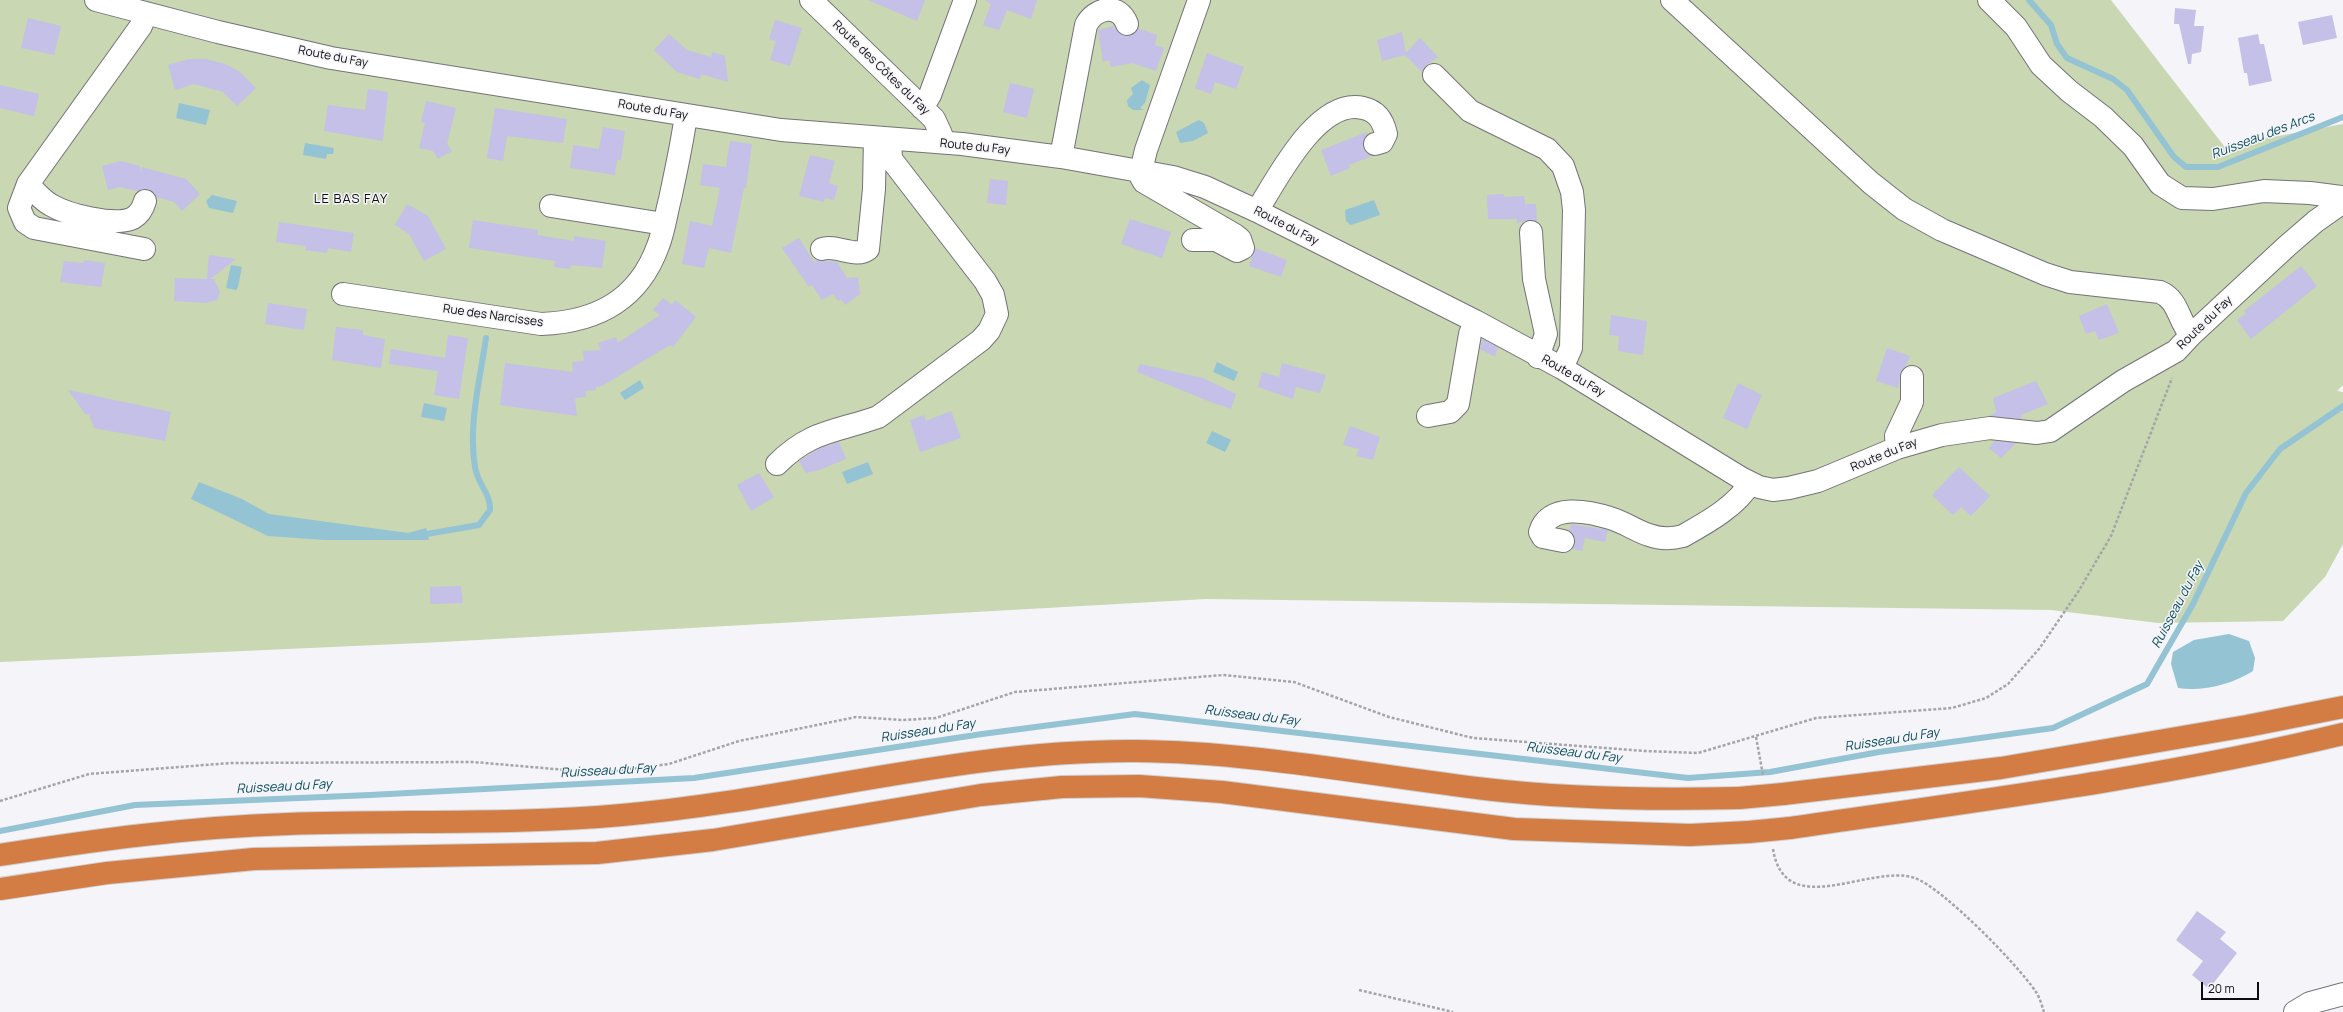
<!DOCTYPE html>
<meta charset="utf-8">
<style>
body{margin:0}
#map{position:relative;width:2343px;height:1012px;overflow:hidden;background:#f4f4f9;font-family:Manrope,sans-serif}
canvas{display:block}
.scale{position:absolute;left:2201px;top:982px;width:58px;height:18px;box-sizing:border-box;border:2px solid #0d0d0e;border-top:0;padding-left:5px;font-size:12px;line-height:14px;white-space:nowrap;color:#0d0d0e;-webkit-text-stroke:3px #f4f4f9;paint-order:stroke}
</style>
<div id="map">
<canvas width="2343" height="1012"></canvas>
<div class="scale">20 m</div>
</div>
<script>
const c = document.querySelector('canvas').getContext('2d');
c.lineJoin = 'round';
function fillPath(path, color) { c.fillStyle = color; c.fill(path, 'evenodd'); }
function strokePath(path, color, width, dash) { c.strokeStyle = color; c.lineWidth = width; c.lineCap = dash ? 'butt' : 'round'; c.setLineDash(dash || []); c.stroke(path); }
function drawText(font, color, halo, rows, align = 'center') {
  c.font = font + ' Manrope,sans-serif'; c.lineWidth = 3; c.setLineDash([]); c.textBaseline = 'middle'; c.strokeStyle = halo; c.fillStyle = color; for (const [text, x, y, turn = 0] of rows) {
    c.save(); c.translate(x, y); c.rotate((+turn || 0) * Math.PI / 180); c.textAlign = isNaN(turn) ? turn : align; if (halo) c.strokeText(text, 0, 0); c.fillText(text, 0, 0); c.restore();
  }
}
const green = new Path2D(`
 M0,0h2111l113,146 119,-22v261l-6,6 6,1v152l-18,33 -42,44 -125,2 -107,-13 -845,-11 -764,43 -442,20z`);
const water = new Path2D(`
 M1142,80l8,5 -5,18 -5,5 4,2h-11l-5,-4 -1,-6 6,-6 -2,-6z
 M179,103l31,7 -4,15 -30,-7z
 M1199,120l5,3 4,10 -15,8 -13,2 -4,-11z
 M305,143l29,5 -1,6h-6l-1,5 -23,-4z
 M212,195l25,6 -4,12 -24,-5 -3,-7z
 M1374,200l6,15 -29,10 -5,-4 -1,-11z
 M231,265l11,2 -4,20 -2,3 -10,-2z
 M1217,362l21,10 -4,9 -21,-9z
 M640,380l4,8 -19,12 -5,-7z
 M424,403l23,5 -3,13 -23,-4z
 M1212,431l19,9 -6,12 -19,-9z
 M868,462l5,12 -26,10 -5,-12z
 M199,482l43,17 27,15 139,19 18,-5 3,12h-104l-57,-4 -77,-37z
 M2229,634l20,7 6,17 -2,13c-20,13 -51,21 -75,17l-7,-24 2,-12 21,-12z`);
const stream = new Path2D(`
 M2029,0l22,25 6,19 10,14 46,21 14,11 47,67 12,10h32l125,-50
 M427,534l52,-9 11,-15c1,-16 -13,-27 -15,-43 -7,-42 5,-87 11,-129
 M0,831l135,-26 235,-10 324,-17 288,-44 153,-20 553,64 82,-6 109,-20 174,-24 94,-44 46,-80 53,-111 34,-44 63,-43`);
const building = new Path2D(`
 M868,0h57l-8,21z
 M985,0h52l-6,19 -24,-9 -8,20 -16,-5 8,-21z
 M2175,8l21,2 -2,16h10l-3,26 -9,2 -1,10h-3l-9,-40h-5z
 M2332,15l5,23 -34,7 -5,-23z
 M28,18l33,8 -7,29 -33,-7z
 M775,20l27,8 -12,38 -20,-6 6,-19 -7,-2z
 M1114,26l6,8 6,2 7,-1 5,-7 19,7 -2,10 9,3 -8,23 -24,-8 -21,4 -2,-7 -6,2 -5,-32z
 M1402,32l4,21 14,-15 18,19 -13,9 -3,6 -17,-17 -23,6 -5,-21z
 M669,34l18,16 24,7 1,-5 13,4 3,26 -27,-8 -1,5 -23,-7 -23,-22z
 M2258,34l2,10h4l8,37 -23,5 -2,-13h-3l-6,-35z
 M1207,53l37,14 -8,22 -21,-7 -4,12 -16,-6z
 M189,59h17l19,5 15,8 16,16 -19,18 -14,-14 -29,-8 -19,6 -7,-25z
 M1010,83l24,6 -7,29 -24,-6z
 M0,85l39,9 -5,22 -34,-8z
 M368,89l20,3 -5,49 -59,-10 4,-26 37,5z
 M426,101l30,7 -9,36 5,7 -14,8 -5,-8 -14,-3 6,-25 -4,-1z
 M495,108l72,11 -4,24 -56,-7 -4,25 -16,-3z
 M603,127l22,4 -4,29h-4l-2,15 -45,-7 3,-23 26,4z
 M1367,132l-4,15 3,6 6,3 -23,9 1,3 -19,8 -10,-26z
 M730,141l22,3 -6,44h-2l-13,65 -22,-5 -5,20 -22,-4 8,-43 22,5 8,-38 -20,-3 3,-21 23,3z
 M810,155l25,6 -6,22 9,3 -4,14 -9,-2 -1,4 -25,-6z
 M121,161l19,5 1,6 1,-5 44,12 14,15 -18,17 -8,-9 -17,-5 -9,-8 -11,2 -17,-4 -12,3 -6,-24z
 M990,179l18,2 -2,24 -19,-2z
 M1504,194v3l20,-1 1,8h11l1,17 -7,-1 -13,3v-4h-29l-1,-24z
 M407,204l21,12 18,33 -22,12 -15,-27 -14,-9z
 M1130,219l41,13 -9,26 -41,-14z
 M473,220l65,10 -1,5 37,6v-5l32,5 -4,27 -31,-3 -1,4 -16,-2 1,-6 -86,-13z
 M279,222l75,11 -3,19 -23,-4 -1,5 -22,-3 1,-4 -30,-4z
 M799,238l15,24 3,-2 20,2 10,16 11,-1 2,17 -15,11 -4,-6 -3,2 -5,-7 -11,6 -10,-15 -3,2 -27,-39z
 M1255,248l32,12 -6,17 -32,-11z
 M209,255l27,4 -26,20h4l6,13 -3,8 -11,3 -32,-2 1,-23 32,1z
 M84,260l21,3 -4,24 -41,-5 4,-21 19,2z
 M2301,266l16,20 -66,53 -14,-19 9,-6 -2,-3z
 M663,298l9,7 3,-5 21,17 -23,30 -3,-2 -68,41 -6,1v3l-11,1 1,6 -11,1 2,18 -77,-11 5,-42 68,9 -1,-10 12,-1 -1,-10 18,-1 -3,-7 18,-6 2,6 42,-28 -7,-5z
 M268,303l39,6 -3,21 -39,-6z
 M2107,304l12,29 -20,7 -4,-9 -9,3 -7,-18z
 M1611,315l36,6 -4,34 -25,-4 1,-15 -10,-1z
 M336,327l27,3v5l22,4 -4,29 -49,-8z
 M448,335l20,3 -9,61 -25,-4 4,-24 -49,-7 2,-15 54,9z
 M1482,339l16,8 -3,10 -15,-8z
 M1887,348l23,8 -4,10 -5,5 -3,17 -22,-7z
 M1282,363l44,12 -6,18 -24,-6 -3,12 -35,-12 4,-15 17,5z
 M1140,364l63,14 33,16 -5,15 -23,-8 -71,-29z
 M2036,381l12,23 -27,11 1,4 -32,-3 6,-4 -3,-14z
 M1738,383l24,12 -15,34 -24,-11z
 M68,390l103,22 -6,29 -71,-13 -5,-14 -3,1z
 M951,411l10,27 -41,14 -10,-32 14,-5 2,6z
 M1350,426l30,11 -7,23 -17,-4 3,-7 -16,-4z
 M1995,441l21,2 -15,15 -12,-10z
 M839,442l7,17 -27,11 -13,3 -7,-12 19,-12z
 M1959,467l31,29 -19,20 -10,-9 -8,8 -21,-20z
 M759,473l15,24 -23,14 -14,-26z
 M1571,524l37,6 -3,12 -20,-4 -3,13 -10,-2 3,-6v-6l-6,-6z
 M461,586l2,17 -33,1v-17z
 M2197,911l29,21 -6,7 17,14 -28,36 -17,-14 11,-14 -27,-21z`);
const path = new Path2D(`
 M1756,737l7,38
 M0,801l89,-27 142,-11 243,-1 126,11 69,-9 70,-23 117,-24 47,3 33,-2 79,-26 208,-17 71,7 95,35 84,21 172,13 53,2 118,-35 136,-10 34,-10 22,-14 31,-35 39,-57 33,-56 61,-158
 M1773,849c12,74 97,14 142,29 29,11 103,87 121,114 4,6 6,14 8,20
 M1359,990l94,22`);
const minor = new Path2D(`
 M96,0l122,32 113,26 450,72 181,14 99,13 112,20 32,10 52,24 218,110 87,47 179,110 18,9 14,3 16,-2 29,-7 79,-33 45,-13 48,-7 47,5 13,-2 73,-50 53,-30 15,-16 96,-89 29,-25 27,-19
 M811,0l123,119 7,15v8
 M1672,0l199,183 33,26 38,21 103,44 25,8 90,10c19,8 18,29 31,43
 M1989,0l27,27 25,38 28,26 34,26 30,29 27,38 22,14 31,1 51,-8 46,2 31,4 2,3
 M1434,75l36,36 77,38 16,17 9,26 2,18 -3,138 -9,20
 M922,108l8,-13 35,-95
 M1061,157l25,-132c9,-17 33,-23 41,-1
 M28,184c7,8 14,16 23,21 17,10 64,22 82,13 7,-4 10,-10 12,-17
 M551,206l113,18
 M1257,211c20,-32 61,-114 106,-103 14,3 20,12 23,26l-4,8 -7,2
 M1531,232l3,47 12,55 -8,23
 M1193,240h23l21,11 6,-3 -3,-9 -5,-4 -91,-53 -4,-7 6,-25 53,-150
 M144,249l-110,-21 -9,-6 -6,-14 9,-24 113,-158 5,-13
 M822,249c14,-5 34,10 46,0l6,-60 1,-51
 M343,294l198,30c55,-2 97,-23 117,-78 6,-15 8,-32 12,-47 6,-28 12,-55 16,-84
 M1428,416l22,-4 8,-8 12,-70 5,-13
 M1897,448l-1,-12 16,-34v-25
 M777,464c34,-34 59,-32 101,-47l7,-5 96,-72 8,-9 8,-17 -4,-19 -8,-14 -94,-122 -1,-19
 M1563,541l-20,-4 -3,-5c9,-29 48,-21 70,-14 14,4 26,13 39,17 11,4 23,4 34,1 23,-13 54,-30 67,-53
 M2295,1012l15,-9 33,-9`);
const highway = new Path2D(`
 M1783,794l218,-26 246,-42 96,-19
 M1790,828c185,-27 371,-50 553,-94
 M0,855c95,-15 191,-28 288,-31 111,-4 223,1 334,-9 172,-15 339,-65 513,-64 118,1 233,24 350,38 85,10 168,11 254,9
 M0,889l107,-16 147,-14 343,-6 116,-13 268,-45 81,-8 77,-1 83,6 292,37 176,6 59,-3`);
const highwayBridge = new Path2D(`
 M1739,798l44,-4
 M1749,832l41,-4`);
const streetNames = [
 ["Route du Fay",333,57,11],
 ["Route des Côtes du Fay",881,68,44],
 ["Route du Fay",653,110,10],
 ["Route du Fay",975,147,6],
 ["Route du Fay",1286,226,27],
 ["Rue des Narcisses",493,316,8],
 ["Route du Fay",2205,323,-44],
 ["Route du Fay",1573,376,30],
 ["Route du Fay",1884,455,-22]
];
const waterNames = [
 ["Ruisseau des Arcs",2263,136,-21],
 ["Ruisseau du Fay",2178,605,-62],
 ["Ruisseau du Fay",1252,716,7],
 ["Ruisseau du Fay",928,731,-9],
 ["Ruisseau du Fay",1892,740,-9],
 ["Ruisseau du Fay",1574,753,7],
 ["Ruisseau du Fay",608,771,-3],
 ["Ruisseau du Fay",284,787,-3]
];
const neighbourhoodNames = [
 ["LE BAS FAY",351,199]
];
fillPath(green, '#c9d7b2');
fillPath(water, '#94c3d3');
strokePath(stream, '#94c3d3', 6);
fillPath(building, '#c4c0e7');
strokePath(minor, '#737378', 24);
strokePath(highway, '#cfcfcf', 24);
strokePath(path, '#a5a5a8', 2.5, [3, 2]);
strokePath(minor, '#fff', 22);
strokePath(highway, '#d37c44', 22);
strokePath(highwayBridge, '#cfcfcf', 24, []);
strokePath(highwayBridge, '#d37c44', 22);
drawText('12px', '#0d0d0e', '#f4f4f9', streetNames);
drawText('italic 13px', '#0c4e5f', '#f4f4f9', waterNames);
c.letterSpacing = '1px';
drawText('13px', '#0d0d0e', '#f4f4f9', neighbourhoodNames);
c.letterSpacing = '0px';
</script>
